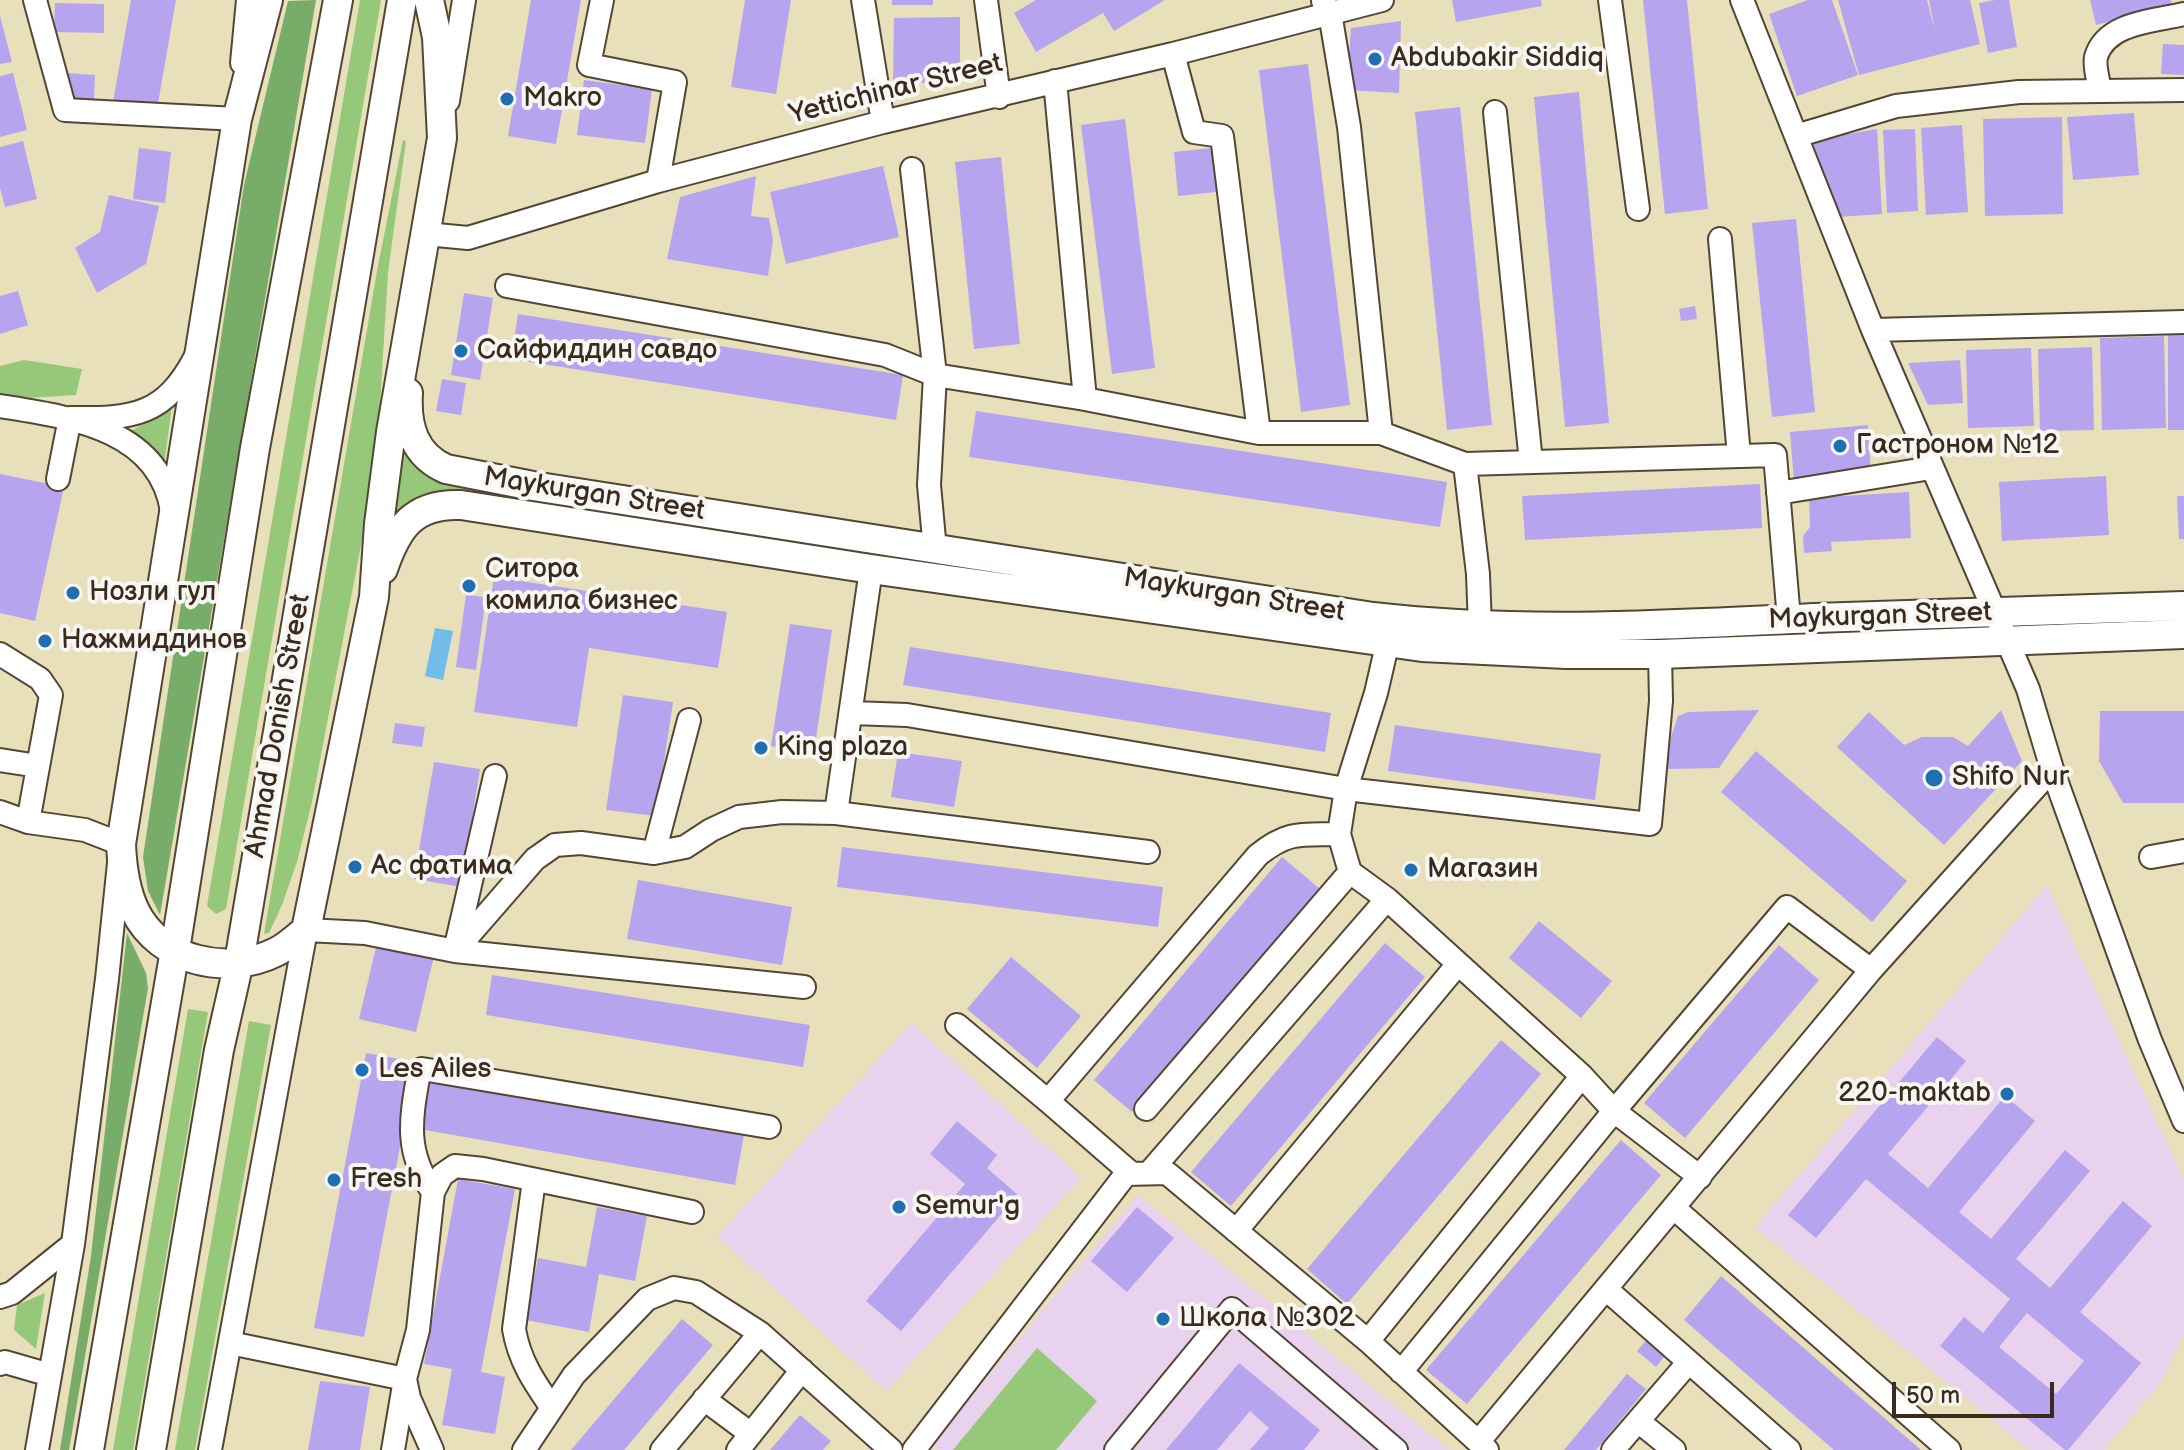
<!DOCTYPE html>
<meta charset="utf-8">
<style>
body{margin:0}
#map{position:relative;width:2184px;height:1450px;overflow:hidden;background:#e7e0ba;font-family:"Balsamiq Sans",sans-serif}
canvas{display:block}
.scale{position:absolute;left:1892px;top:1382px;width:162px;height:36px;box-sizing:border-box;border:4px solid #3b2a1e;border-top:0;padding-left:10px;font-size:24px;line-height:28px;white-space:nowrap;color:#3b2a1e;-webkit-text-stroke:6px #f6f6f2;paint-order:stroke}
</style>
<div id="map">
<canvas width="2184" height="1450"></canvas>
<div class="scale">50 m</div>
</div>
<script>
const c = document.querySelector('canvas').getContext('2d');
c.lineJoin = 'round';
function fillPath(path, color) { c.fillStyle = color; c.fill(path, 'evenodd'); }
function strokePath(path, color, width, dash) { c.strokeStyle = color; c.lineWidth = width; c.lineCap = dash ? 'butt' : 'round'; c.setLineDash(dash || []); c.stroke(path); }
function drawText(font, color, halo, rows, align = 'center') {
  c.font = font + ' "Balsamiq Sans",sans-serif'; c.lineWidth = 8; c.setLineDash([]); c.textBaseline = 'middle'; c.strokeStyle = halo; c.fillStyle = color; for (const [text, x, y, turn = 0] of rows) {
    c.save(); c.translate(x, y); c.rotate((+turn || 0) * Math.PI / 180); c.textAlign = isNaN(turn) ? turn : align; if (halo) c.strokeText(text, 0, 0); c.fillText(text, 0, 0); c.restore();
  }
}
const built = new Path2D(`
 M2047,885l137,295v154l-24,50 -57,66h-74l-274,-223z
 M912,1023l169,155 -195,213 -169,-155z
 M1138,1195l311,255h-511l-4,-8z`);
const green = new Path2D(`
 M360,0h21l-155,909 -10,5 -9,-8z
 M403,140l3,1 -18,131 -9,150 -12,92 -55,288 -15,60 -15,43 -13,28 -5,1 113,-663z
 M24,360l58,9 -6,26 -48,3 -28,-4v-28z
 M172,405l-8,61 -36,-34 25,-12z
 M402,446c20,35 58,41 94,51l-103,22z
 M188,1009l20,3 -75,438h-20z
 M249,1021l22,4 -76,425h-20z
 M45,1293l-9,56 -22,-19 3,-25z
 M1037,1348l60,53 -41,49h-103z`);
const forest = new Path2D(`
 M316,0l-156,915 -12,-24 -5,-34 101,-672 44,-184z
 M127,933l19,40 2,15 -79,462h-9l31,-194z`);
const water = new Path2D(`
 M435,628l18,3 -10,49 -18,-4z`);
const building = new Path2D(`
 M131,0h45l-19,109 -44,-7z
 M531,0h50l-25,144 -48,-8z
 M745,0h46l-15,94 -45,-7z
 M892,0h41v5h-41z
 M1036,0h129l-51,31 -11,-18 -67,39 -22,-39z
 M1452,0h89l1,6 -86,16z
 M1643,0h44l21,209 -43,5z
 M1808,0h24l26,75 -61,21 -28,-82z
 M1838,0h89l8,31 -6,-31h41l10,44 -121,31z
 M1995,0h14l8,47 -29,6 -9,-50z
 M2090,0h81l1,5 -76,20z
 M55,3l49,1v29l-50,-1z
 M0,16l12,46 -12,2z
 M960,17v66h-67l1,-65z
 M1401,21l-2,72 -52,-3 4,-62z
 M2163,44l21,1v30l-23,-1z
 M1308,64l42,341 -49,7 -42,-342z
 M13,73l14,57 -27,7v-61z
 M66,73l29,2 -1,25 -30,-2z
 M584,80l68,9 -7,54 -68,-8z
 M1579,92l30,331 -44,4 -31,-330z
 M1460,107l32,318 -45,5 -32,-318z
 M2134,113l5,62 -66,5 -6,-63z
 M2062,117l1,97 -78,2 -2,-97z
 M1125,119l30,249 -43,6 -31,-249z
 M1962,125l6,87 -42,3 -5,-87z
 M1877,129l5,85 -44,3 -30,-76z
 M1915,129l3,82 -31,2 -4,-83z
 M23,141l14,58 -32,8 -5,-19v-41z
 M139,148l32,4 -6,51 -32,-4z
 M1212,148l4,44 -38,4 -4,-44z
 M1001,157l19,187 -46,5 -19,-187z
 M883,166l16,71 -113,27 -16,-72z
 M756,176l-5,40 18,2 4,22 -5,36 -101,-17 13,-62z
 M109,195l50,11 -13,58 -49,29 -22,-45 25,-16z
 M1796,219l19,193 -43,5 -20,-194z
 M18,291l10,34 -28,9v-38z
 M464,293l29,5 -13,82 -29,-5z
 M1695,306l2,13 -16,2 -2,-12z
 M518,314l385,61 -7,45 -385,-61z
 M2184,333v97h-16v-96z
 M2164,336l2,92 -64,2 -2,-92z
 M2092,347l2,83 -54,1 -2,-82z
 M2031,348l3,78 -66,2 -2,-78z
 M1960,360l3,43 -35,2 -20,-42z
 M442,379l24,4 -5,32 -25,-4z
 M976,411l471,71 -7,45 -471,-70z
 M1868,425l3,51 -77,6 -4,-50z
 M0,474l64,13 -29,134 -35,-8z
 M2106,476l3,59 -107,6 -3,-59z
 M1760,484l2,44 -237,12 -3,-44z
 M1909,492l2,46 -80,4 1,9 -28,2 -1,-17 7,-9 -1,-29z
 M2177,496h7v43h-5z
 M494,577l233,35 -9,56 -129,-20 -12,79 -103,-15z
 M466,595l20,2 -10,73 -20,-3z
 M790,624l42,6 -18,122 -43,-6z
 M910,647l421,66 -6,39 -422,-67z
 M623,695l50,7 -17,114 -50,-6z
 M1759,710l-40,58 -52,1 4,-32 7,-21 10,-4z
 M2001,710l21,51 -78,84 -107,-98 32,-35 35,33 18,-8h31l15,9z
 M2100,711h84v92h-61l-24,-42z
 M395,723l30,4 -3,20 -30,-4z
 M1395,725l206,29 -6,46 -207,-29z
 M1756,751l151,130 -35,41 -151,-130z
 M898,752l64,9 -8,46 -63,-10z
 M434,762l46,7 -19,118 -47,-8z
 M842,847l321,40 -5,40 -321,-40z
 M1282,857l38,32 -188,223 -38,-32z
 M638,880l154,27 -10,58 -155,-26z
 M1539,921l73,60 -31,37 -72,-60z
 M377,943l57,13 -18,76 -57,-13z
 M1385,943l40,34 -194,229 -40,-34z
 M1779,945l40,35 -134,158 -41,-35z
 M1011,957l70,59 -44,52 -70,-59z
 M492,975l318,50 -7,42 -317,-52z
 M1937,1037l29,24 -78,93 40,34 77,-92 30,25 -76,91 32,27 74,-89 25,21 -74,88 34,29 73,-87 29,25 -72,86 61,51 -73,87h-3l-125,-104 24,-29 19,16 27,-34 -144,-120 -50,59 -28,-23zM2027,1313l57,48 -28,33 -57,-47z
 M1501,1040l40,34 -194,230 -40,-35z
 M366,1053l50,9 -52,275 -50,-9z
 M424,1072l321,57 -10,56 -321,-57z
 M957,1121l40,34 -10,13 31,27 -117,136 -35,-30 99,-117 -35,-30z
 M1621,1140l40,35 -194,229 -41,-34z
 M458,1179l57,10 -34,183 24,5 -10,57 -53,-9 10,-56 -28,-5z
 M597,1207l50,9 -12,65 -36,-7 -10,58 -63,-12 12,-62 48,9z
 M1137,1207l37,31 -47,54 -36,-31z
 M1721,1276l200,174h-87l-150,-130z
 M682,1319l31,26 -89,105h-53z
 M1649,1337l18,16 -11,14 -19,-16z
 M1239,1363l81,67 -16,20h-54l19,-22 -19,-17 -33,39h-51z
 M1627,1374l19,15 -50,61h-32z
 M320,1381l50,6 -10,63h-52z
 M800,1415l31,26 -8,9h-53z`);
const minor = new Path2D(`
 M35,0l30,110 172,9 1,-14
 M602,0l-13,65 86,17 -17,99
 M863,0l20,122
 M986,0l13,97
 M1610,0l28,209
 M1742,0l131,330 155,359 24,80 98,271 34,81
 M1323,1l7,12 19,114 32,306
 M1173,54l21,78 28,4 37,297
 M242,63l6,-63
 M1055,81l30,318
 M2100,89c-2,-9 -6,-23 -4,-32 10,-35 59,-36 88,-43
 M448,101l16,-101
 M1495,112l36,350
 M1796,136l100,-30 123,-14 165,-2
 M912,169l23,206 -6,110 6,65
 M426,234l42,4 190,-57 225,-59 290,-68 209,-54
 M1720,239l19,217
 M507,286l378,69 50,20 150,24 174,34h122l84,31 310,-9 14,164
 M1873,330l311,-8
 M0,406c68,11 159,22 172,105
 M1465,464l13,110 2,53
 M58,479l12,-61c63,1 95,-2 126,-62
 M1778,493l153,-25
 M1388,641l-12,52 -30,96 -7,45 11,38 37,27 195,177 32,35 -213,261
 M0,654l40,25 11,16 -23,127
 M852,713l55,2 439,74 304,35 11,-123 -1,-47
 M0,760l38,6
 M0,812l28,10 57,8 36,14 -14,135 -34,265 -36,206
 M836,813l35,-244
 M654,853l35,-133
 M2151,857l33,-6
 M456,946l39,-170
 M455,951l80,-92 20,-14 26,-2 73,10 31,-6 26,-17 28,-13 43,-5 54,1 312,39
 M957,1025l91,76
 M1146,1109l204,-237
 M1149,1173l238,-274
 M1132,1174l-84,-73 210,-246c31,-25 44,-20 81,-21
 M1700,1177l-86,-66 173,-204 84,63
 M534,1180l-20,149c5,31 20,53 38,79
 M433,1192c-29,-41 -22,-74 -14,-120l3,-3 347,58
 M1674,1208l275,242
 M1236,1231l222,-267
 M1606,1289l183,161
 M0,1297l12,-4 61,-49
 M1368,1341l214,-265
 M230,1343l175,36 -12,71
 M0,1364l5,-2 45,13
 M704,1399l47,35
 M1638,1421l36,29
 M1479,1441l392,-471 181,-201
 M210,1450l96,-520 59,3 90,18 349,36
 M432,1450l-23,-52 -4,-19 13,-49 15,-138 9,-17 13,-9 28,3 209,43
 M524,1450l50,-75 73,-76 27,-11 22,4 64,41 131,117
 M662,1450l98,-117
 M738,1450l64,-80
 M914,1450l212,-276 41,-1 201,168 119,109
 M1116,1450l116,-141 164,141
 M1613,1450l75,-87`);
const major = new Path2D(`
 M268,0l-31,119 -116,725c1,23 4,46 14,67 25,51 93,65 141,41 11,-5 21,-15 30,-22l68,-333 5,-73 12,-92 51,-294 -5,-101 -8,-37
 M408,393c-2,33 6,62 38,76l87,17 840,131c146,17 294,8 442,1 123,-5 246,-7 369,-12
 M383,569c14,-41 30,-66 78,-64l410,64 551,78 144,7h94l524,-20
 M89,1450l86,-500 80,-502 83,-448
 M151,1450l68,-400 20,-88 163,-962`);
const markers = [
 [1375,59,8,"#1f6fb2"],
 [507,99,8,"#1f6fb2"],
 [461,351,8,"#1f6fb2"],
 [1840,446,8,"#1f6fb2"],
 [469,586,8,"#1f6fb2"],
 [73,593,8,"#1f6fb2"],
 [45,641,8,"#1f6fb2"],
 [761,748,8,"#1f6fb2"],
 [1934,778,10,"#1f6fb2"],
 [355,867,8,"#1f6fb2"],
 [1411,870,8,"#1f6fb2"],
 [362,1070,8,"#1f6fb2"],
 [2007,1094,8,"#1f6fb2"],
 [334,1180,8,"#1f6fb2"],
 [899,1207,8,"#1f6fb2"],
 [1163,1319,8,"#1f6fb2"]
];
const poiNames = [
 ["Abdubakir Siddiq",1391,59],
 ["Makro",523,99],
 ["Сайфиддин савдо",477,351],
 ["Гастроном №12",1856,446],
 ["Ситора",485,570],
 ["комила бизнес",485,602],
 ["Нозли гул",89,593],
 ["Нажмиддинов",61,641],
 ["King plaza",777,748],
 ["Shifo Nur",1952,778],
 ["Ас фатима",371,867],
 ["Магазин",1427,870],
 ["Les Ailes",378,1070],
 ["220-maktab",1991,1094,"right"],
 ["Fresh",350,1180],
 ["Semur'g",915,1207],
 ["Школа №302",1179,1319]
];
const streetNames = [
 ["Yettichinаr Street",896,90,-14],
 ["Maykurgan Street",594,495,9],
 ["Maykurgan Street",1234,596,9],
 ["Maykurgan Street",1880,617,-2],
 ["Ahmad Donish Street",279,726,-80]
];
fillPath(built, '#e8d2ee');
fillPath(green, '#96c879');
fillPath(forest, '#78ac69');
fillPath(water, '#72bcea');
fillPath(building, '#b6a5ee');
strokePath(minor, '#554535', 26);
strokePath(major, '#554535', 32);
strokePath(minor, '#fff', 22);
strokePath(major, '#fff', 28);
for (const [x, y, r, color] of markers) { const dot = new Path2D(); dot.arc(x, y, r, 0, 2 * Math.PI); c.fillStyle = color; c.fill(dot); strokePath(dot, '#f6f6f2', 3); }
drawText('28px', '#3b2a1e', '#f6f6f2', poiNames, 'left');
drawText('28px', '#3b2a1e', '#f6f6f2', streetNames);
</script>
